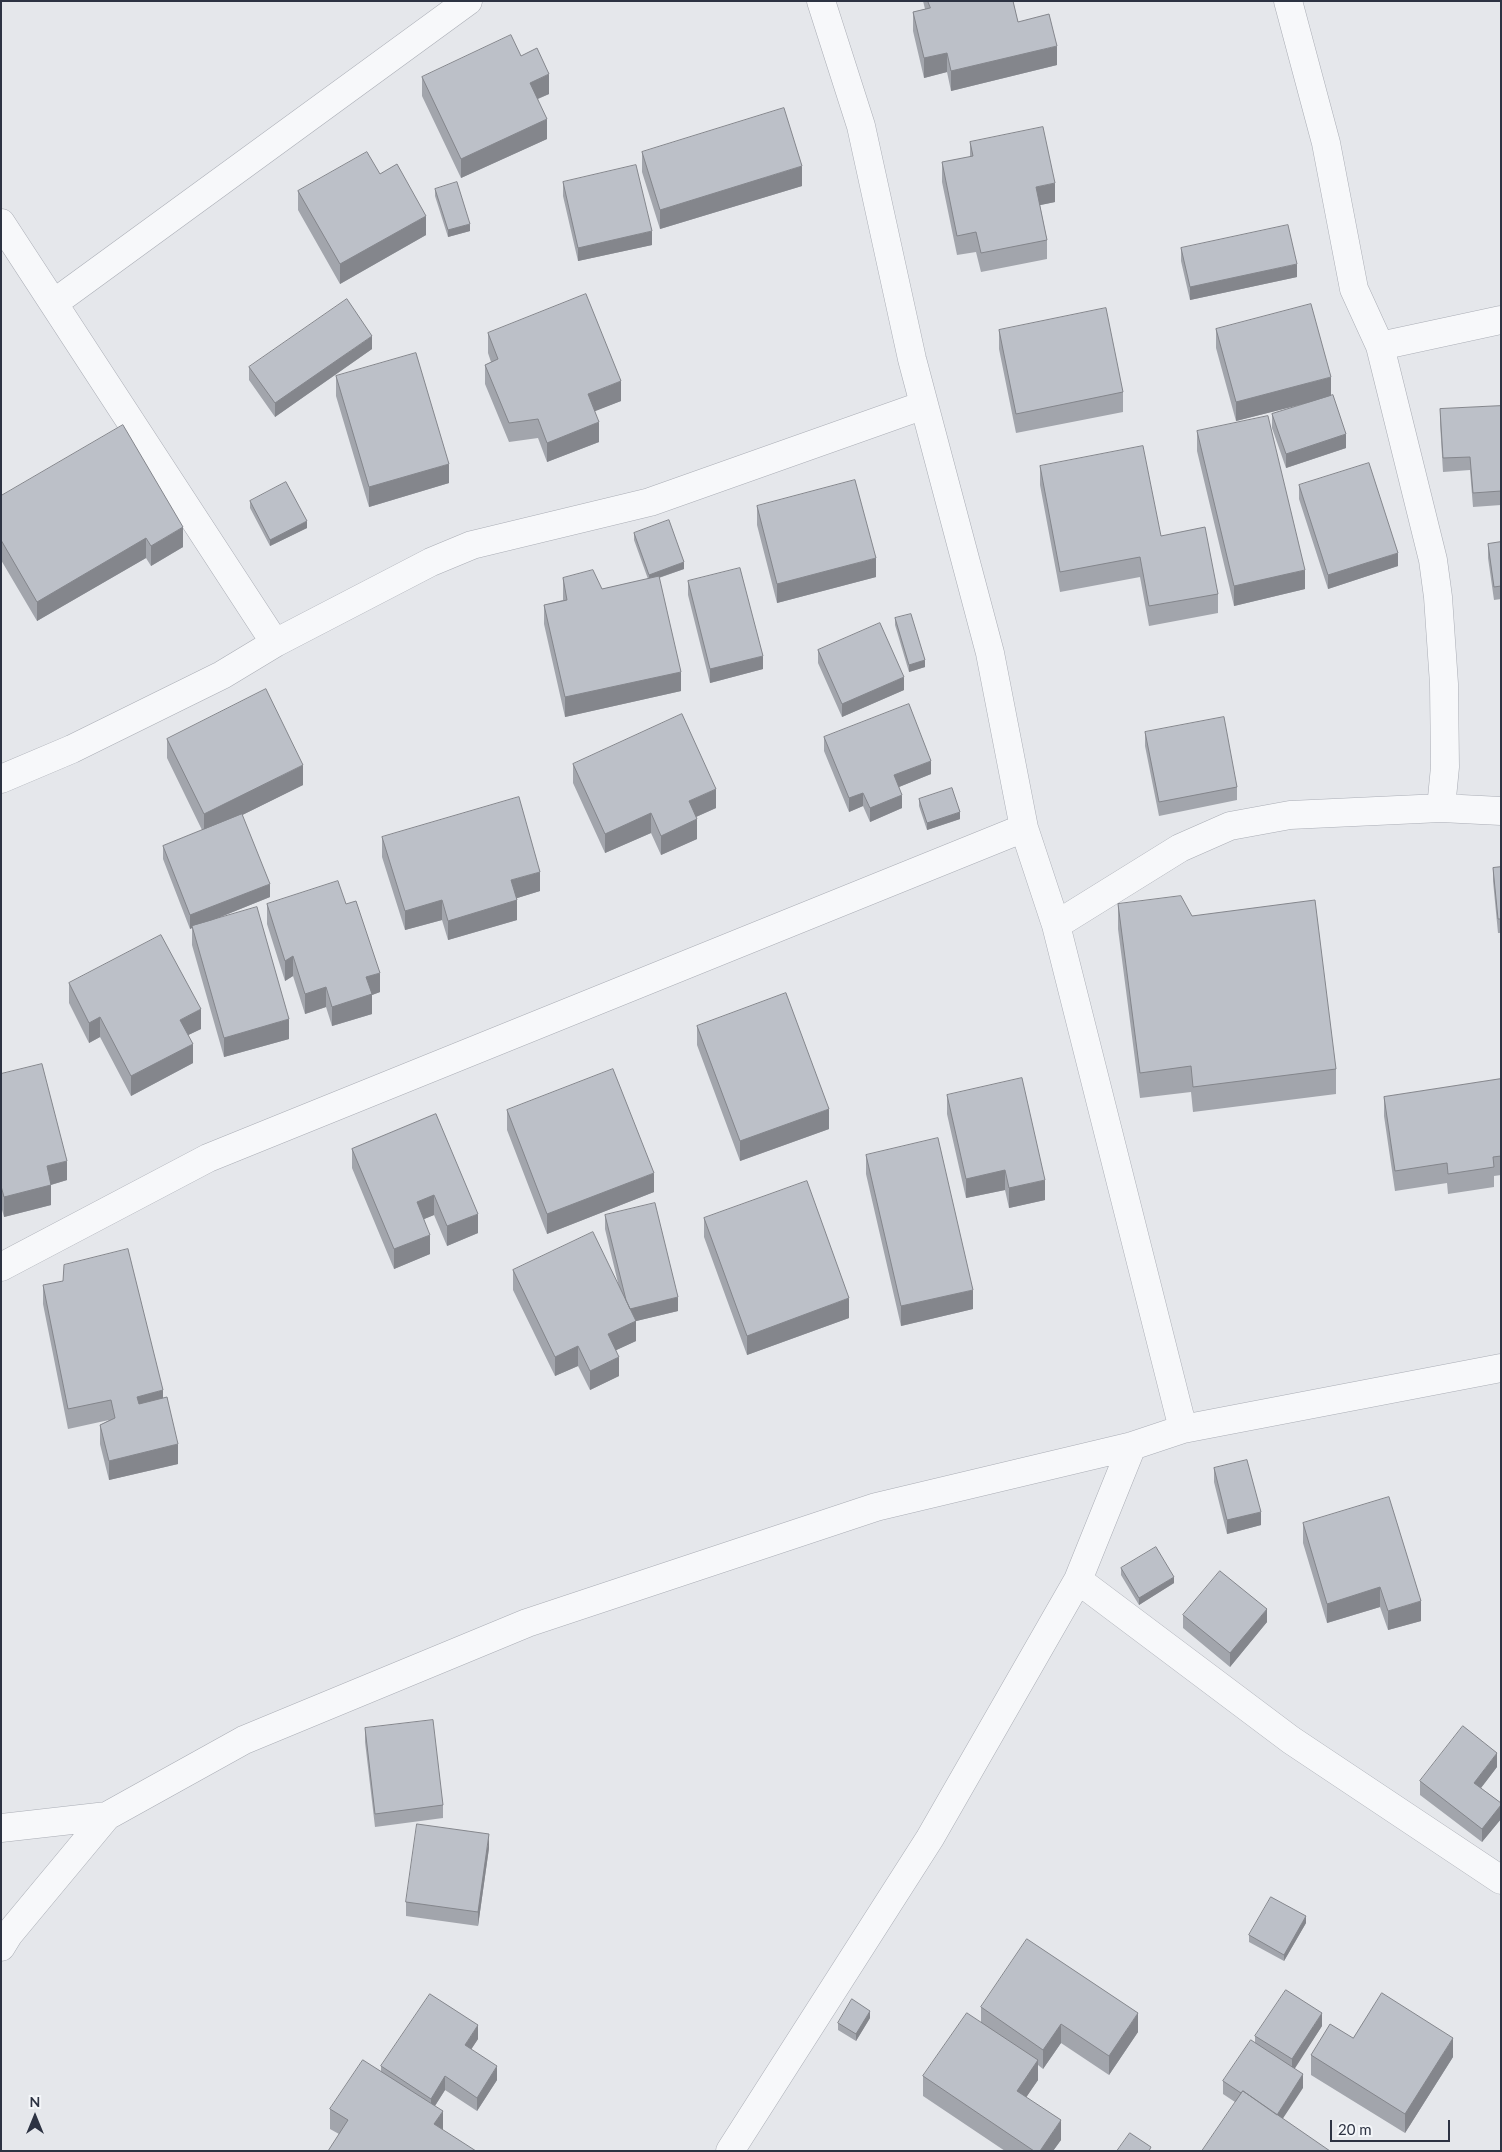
<!DOCTYPE html>
<style>
body{margin:0}
#map{position:relative;width:1502px;height:2152px;overflow:hidden;background:#e5e7eb;font-family:Lato,sans-serif}
canvas{display:block}
.frame{position:absolute;inset:0;border:2px solid #2d3343;pointer-events:none}
.north{position:absolute;left:10px;top:2092px;width:50px;height:50px;-webkit-text-stroke:4px #f4f6f9;paint-order:stroke;rotate:0deg;font-size:14px;font-weight:700;line-height:20px;text-align:center;color:#2d3343}
.north::after{content:'';display:block;margin:auto;width:18px;height:22px;background:#2d3343;clip-path:polygon(50% 0,100% 100%,50% 72%,0 100%)}
.scale{position:absolute;left:1330px;top:2120px;width:120px;height:22px;box-sizing:border-box;border:2px solid #2d3343;border-top:0;padding-left:6px;font-size:15px;line-height:18px;white-space:nowrap;color:#2d3343;-webkit-text-stroke:4px #f4f6f9;paint-order:stroke}
</style>
<div id="map">
<canvas width="1502" height="2152"></canvas>
<div class="frame"></div>
<div class="north">N</div>
<div class="scale">20 m</div>
</div>
<script>
const c = document.querySelector('canvas').getContext('2d');
c.lineJoin = 'round';
function strokePath(path, color, width, dash) { c.strokeStyle = color; c.lineWidth = width; c.lineCap = dash ? 'butt' : 'round'; c.setLineDash(dash || []); c.stroke(path); }
function fillPath(path, color) { c.fillStyle = color; c.fill(path, 'evenodd'); }
const minor = new Path2D(`
 M821,1l40,125 51,233 78,294 34,175 32,97 127,504
 M1288,1l38,142 28,146 26,57 53,214 5,37 6,87 1,83 -4,41
 M1,223l274,420
 M54,303l414,-302
 M1380,346l121,-26
 M1,779l71,-30 150,-74 53,-32 156,-81 41,-17 178,-43 274,-97
 M1056,925l124,-77 50,-22 60,-11 151,-7 60,3
 M1,1267l207,-109 816,-330
 M1078,1580l213,160 210,140
 M1,1828l106,-12
 M1,1947l8,-13 98,-118 137,-76 283,-117 349,-116 256,-61 51,-17 318,-61
 M730,2151l200,-313 148,-258 54,-134`);
const wall = new Path2D(`
 M923,1h90l5,21 39,43 -106,26 -4,-19 -23,6 -11,-47v-19l12,-3z
 M521,56l28,38 -11,5 9,40 -86,39 -39,-82v-19z
 M970,142l85,60 -15,3 7,35v19l-66,13 -5,-20 -19,3 -15,-73v-20l28,-5z
 M642,152l160,34 -142,43 -18,-57z
 M380,174l46,61 -86,49 -42,-74v-19z
 M563,182l89,63 -74,16 -15,-65z
 M435,189l35,42 -22,6 -13,-41z
 M1181,248l116,29 -107,23 -9,-39z
 M1216,329l115,66 15,53 -60,20 -14,-40v-14l38,-12 -74,19 -20,-73z
 M999,330l124,62v20l-107,21 -17,-84z
 M488,333l133,68 -27,10 5,31 -52,20 -9,-24 -29,4 -24,-58v-19l6,-3 -3,-9z
 M372,349l-97,68 -26,-37v-13z
 M336,376l113,107 -80,24 -33,-111z
 M1501,406v99l-28,2 -3,-37 -27,2 -3,-49v-14z
 M1197,431l108,158 -71,17 -37,-155z
 M1040,466l121,70 57,58v19l-69,13 -9,-49 -80,15 -20,-107z
 M1299,485l99,81 -70,23 -29,-90z
 M1,496l182,51 -32,19 -5,-8 -109,63 -36,-61z
 M250,501l57,27 -37,18 -20,-38z
 M757,506l119,71 -99,26 -20,-78z
 M634,533l50,36 -25,9 22,113 -116,26 -21,-93v-19l19,-5v-22l39,11 46,-10 -14,-39z
 M1501,542v57l-7,1 -6,-42v-14z
 M688,581l75,88 -53,14 -22,-88z
 M895,618l30,49 -16,5 -14,-47z
 M818,650l86,40 -62,27 -24,-54z
 M1145,732l92,55v13l-78,16 -14,-70z
 M824,737l107,37 -32,13 3,21 -32,14 -7,-16 -14,6 -25,-61z
 M167,739l136,46 -61,30 28,82 -57,23 76,119 -65,18 -32,-112v-17l-2,1 -27,-70v-13l39,-16 -35,-72z
 M573,764l143,44 -20,9 1,22 -36,16 -10,-22 -46,20 -32,-70z
 M919,799l41,20 -33,11 -8,-24z
 M382,837l158,54 -23,7v22l-69,20 -6,-20 -37,10 -23,-73z
 M1501,867v66h-3l-5,-52v-13z
 M267,904h79l34,88 -8,3v19l-40,12 -6,-19 -21,7 -12,-38 -8,5 -18,-57z
 M1118,904l74,12 144,153v25l-143,18 -2,-20 -51,6 -22,-169z
 M69,983l132,46 -13,6 5,28 -62,33 -31,-59 -11,6 -20,-40z
 M697,1026l132,103 -89,32 -43,-116z
 M1,1074l66,106 -16,5v20l-47,12 -3,-11z
 M1501,1079v96l-7,1v11l-46,7 -1,-11 -52,8 -11,-75v-19z
 M947,1095l98,105 -36,8 -4,-18 -39,8 -19,-84z
 M507,1110l147,82 -107,42 -40,-104z
 M436,1114l42,119 -31,13 -13,-31 -10,4 6,35 -36,15 -42,-101v-19z
 M866,1155l107,154 -72,17 -35,-152z
 M605,1215l73,96 -42,10v20l-20,9 3,26 -29,14 -12,-24 -23,10 -42,-86v-20l106,17 -14,-58z
 M704,1218l145,100 -102,37 -43,-118z
 M43,1285l120,113 15,66 -69,16 -9,-36v-19l9,-5 -41,9 -25,-125z
 M1214,1468l47,57 -34,9 -13,-52z
 M1303,1523l118,98 -33,9 -8,-23 -53,16 -24,-80z
 M1121,1568l53,15 -35,22 -18,-30z
 M1183,1615l84,7 -37,45 -47,-39z
 M365,1728l78,77v13l-68,9 -10,-85z
 M1497,1767l-16,21 20,15v16l-19,23 -62,-47v-14z
 M489,1848l-11,78 -72,-10v-14z
 M1306,1923l-22,38 -35,-19v-7z
 M981,2007l157,25 -29,43 -48,-32 -18,26 -5,-4v15l-12,17 35,43 -8,11h-48l-82,-55v-20l58,-54z
 M870,2018l-14,23 -18,-11v-7z
 M1322,2026l-28,42 9,20 -68,14 -12,-8v-13l32,-38v-7z
 M1353,2038l100,19 -48,76 -94,-58v-20z
 M478,2039l-7,10 26,31 -20,31 -32,-21 -10,16 8,24 -104,4 -9,-5v-20l51,-38v-5z`);
const shadedWall = new Path2D(`
 M1057,46v19l-106,26v-20z
 M947,53v19l-23,6v-20z
 M549,74v20l-19,8v-19z
 M547,119v20l-86,39v-19z
 M802,166v20l-142,43v-19z
 M1055,183v19l-19,4v-19z
 M426,216v19l-86,49v-20z
 M470,224v7l-22,6v-7z
 M652,231v14l-74,16v-13z
 M1297,264v13l-107,23v-13z
 M372,336v13l-97,68v-14z
 M1331,377v20l-95,24v-19z
 M621,381v20l-33,13v-20z
 M599,422v20l-52,20v-19z
 M1346,434v14l-60,20v-14z
 M449,464v19l-80,24v-20z
 M307,521v7l-37,18v-6z
 M183,527v20l-32,19v-20z
 M146,538v20l-109,63v-19z
 M1398,553v13l-70,23v-14z
 M876,558v19l-99,26v-19z
 M684,562v7l-35,12v-6z
 M1305,570v19l-71,17v-20z
 M763,656v13l-53,14v-14z
 M925,660v7l-16,5v-7z
 M681,672v19l-116,26v-20z
 M904,677v13l-62,27v-13z
 M931,761v13l-37,15v-14z
 M303,765v20l-99,49v-20z
 M716,789v19l-27,12v-19z
 M863,793v13l-14,6v-14z
 M902,795v13l-32,14v-14z
 M960,812v7l-33,11v-7z
 M651,813v20l-46,20v-19z
 M697,819v20l-36,16v-19z
 M540,872v19l-29,9v-20z
 M270,884v13l-77,31 -1,-2v2l-2,1v-14z
 M442,900v20l-37,10v-19z
 M517,900v20l-69,20v-19z
 M293,956v20l-8,5v-20z
 M380,973v19l-8,3v19l-40,12v-19l34,-30z
 M326,987v20l-21,7v-20z
 M201,1009v20l-21,10v-19z
 M100,1017v20l-11,6v-20z
 M289,1019v20l-65,18v-19z
 M193,1044v19l-62,33v-20z
 M829,1109v20l-89,32v-20z
 M67,1161v19l-20,6v-20z
 M1005,1170v20l-39,8v-19z
 M654,1173v19l-107,42v-20z
 M1045,1180v20l-36,8v-20z
 M51,1185v20l-47,12v-20z
 M434,1195v20l-17,7v-20z
 M478,1214v19l-31,13v-20z
 M430,1235v19l-36,15v-20z
 M973,1290v19l-72,17v-20z
 M678,1297v14l-50,12v-14z
 M849,1298v20l-102,37v-19z
 M636,1321v20l-28,13v-20z
 M578,1346v20l-23,10v-19z
 M619,1357v19l-29,14v-19z
 M163,1390v20l-26,7v-20z
 M178,1444v20l-69,16v-19z
 M1261,1512v13l-34,9v-14z
 M1174,1577v6l-35,22v-7z
 M1380,1587v20l-53,16v-19z
 M1421,1601v20l-33,9v-19z
 M1267,1609v13l-37,45v-14z
 M1497,1753v14l-23,30v-14z
 M1501,1805v14l-19,23v-13z
 M489,1834v14l-11,78v-14z
 M1306,1916v7l-22,38v-6z
 M870,2011v7l-14,23v-7z
 M1138,2013v19l-29,43v-19z
 M1322,2013v13l-30,47v-14z
 M1061,2024v19l-18,26v-19z
 M478,2025v14l-13,20v-14z
 M1453,2038v19l-48,76v-19z
 M1038,2060v20l-21,31v-20z
 M497,2066v14l-20,31v-13z
 M1303,2074v14l-27,41v-13z
 M445,2076v14l-14,22v-13z
 M443,2111v19l-9,-6z
 M1061,2120v20l-8,11h-13z`);
const building = new Path2D(`
 M928,1h85l5,21 31,-8 8,32 -106,25 -4,-18 -23,5 -11,-46 17,-4z
 M511,35l10,21 16,-8 12,26 -19,9 17,36 -86,40 -39,-82z
 M784,108l18,58 -142,44 -18,-58z
 M1043,127l12,56 -19,4 11,53 -66,13 -5,-21 -19,4 -15,-74 31,-6 -3,-14z
 M367,152l13,22 17,-10 29,52 -86,48 -42,-73z
 M636,165l16,66 -74,17 -15,-66z
 M457,182l13,42 -22,6 -13,-41z
 M1288,225l9,39 -107,23 -9,-39z
 M586,294l35,87 -33,13 11,28 -52,21 -9,-24 -29,4 -24,-58 13,-6 -10,-26z
 M347,299l25,37 -97,67 -26,-36z
 M1311,304l20,73 -95,25 -20,-73z
 M1106,308l17,84 -107,22 -17,-84z
 M416,353l33,111 -80,23 -33,-111z
 M1333,395l13,39 -60,20 -14,-40z
 M1501,406v85l-28,2 -3,-36 -27,1 -3,-49z
 M1268,416l37,154 -71,16 -37,-155z
 M123,425l60,102 -32,19 -5,-8 -109,64 -36,-62v-44z
 M1143,446l18,90 44,-9 13,67 -69,12 -9,-49 -80,15 -20,-106z
 M1369,463l29,90 -70,22 -29,-90z
 M855,480l21,78 -99,26 -20,-78z
 M286,482l21,39 -37,19 -20,-39z
 M669,520l15,42 -35,13 -15,-42z
 M1501,542v44l-7,1 -6,-43z
 M740,568l23,88 -53,13 -22,-88z
 M593,570l9,19 57,-13 22,96 -116,25 -21,-92 23,-5 -4,-22z
 M911,614l14,46 -16,5 -14,-47z
 M880,623l24,54 -62,27 -24,-54z
 M266,689l37,76 -99,49 -37,-75z
 M909,704l22,57 -37,14 8,20 -32,13 -7,-15 -14,5 -25,-61z
 M682,714l34,75 -27,12 8,18 -36,17 -10,-23 -46,21 -32,-70z
 M1224,717l13,70 -78,15 -14,-70z
 M952,788l8,24 -33,11 -8,-24z
 M519,797l21,75 -29,8 6,20 -69,21 -6,-21 -37,11 -23,-74z
 M242,814l28,70 -80,31 -27,-69z
 M1501,867v52h-3l-5,-51z
 M338,881l8,23 10,-3 24,72 -14,4 6,17 -40,13 -6,-20 -21,7 -12,-38 -8,5 -18,-57z
 M1181,896l11,20 123,-16 21,169 -143,18 -2,-21 -51,7 -22,-169z
 M257,907l32,112 -65,19 -32,-112z
 M161,935l40,74 -21,11 13,24 -62,32 -31,-59 -11,6 -20,-40z
 M786,993l43,116 -89,32 -43,-115z
 M42,1064l25,97 -20,5 4,19 -47,12 -3,-11v-112z
 M613,1069l41,104 -107,41 -40,-104z
 M1022,1078l23,102 -36,8 -4,-18 -39,9 -19,-84z
 M1501,1079v77l-8,1 1,10 -46,7 -1,-11 -52,8 -11,-74z
 M436,1114l42,100 -31,12 -13,-31 -17,7 13,33 -36,14 -42,-100z
 M938,1138l35,152 -72,16 -35,-151z
 M807,1181l42,117 -102,38 -43,-118z
 M655,1203l23,94 -48,12 -4,-9 -21,-85z
 M593,1232l43,89 -28,13 11,23 -29,14 -12,-25 -23,11 -42,-87z
 M128,1249l35,141 -26,7 2,7 28,-7 11,47 -69,17 -9,-36 15,-7 -4,-18 -43,9 -25,-124 20,-4 1,-16z
 M1247,1460l14,52 -34,8 -13,-52z
 M1389,1497l32,104 -33,10 -8,-24 -53,17 -24,-81z
 M1156,1547l18,30 -35,21 -18,-30z
 M1220,1571l47,38 -37,44 -47,-38z
 M433,1720l10,85 -68,9 -10,-86z
 M1463,1726l34,27 -23,30 27,20v2l-19,24 -62,-48z
 M417,1824l72,10 -11,78 -72,-10z
 M1271,1897l35,19 -22,39 -35,-20z
 M1027,1939l111,74 -29,43 -48,-32 -18,26 -62,-43z
 M1286,1990l36,23 -30,46 -37,-23z
 M1382,1993l71,45 -48,76 -94,-59 19,-31 23,14z
 M430,1994l48,31 -13,20 32,21 -20,32 -32,-22 -14,23 -50,-33z
 M852,1999l18,12 -14,23 -18,-11z
 M967,2013l71,47 -21,31 44,29 -21,31h-6l-111,-75z
 M1251,2040l52,34 -26,41 -34,-24 -2,2 -18,-12z
 M363,2060l80,51 -9,13 42,27h-148l20,-31 -18,-11z
 M1243,2091l87,60h-128z
 M1130,2133l21,14 -2,4h-32z`);
strokePath(minor, '#aaadb5', 29);
strokePath(minor, '#f7f8fa', 28);
fillPath(wall, '#a2a5ac');
fillPath(shadedWall, '#84868c');
fillPath(building, '#bcc0c8');
strokePath(building, '#84868c', 1);
</script>
